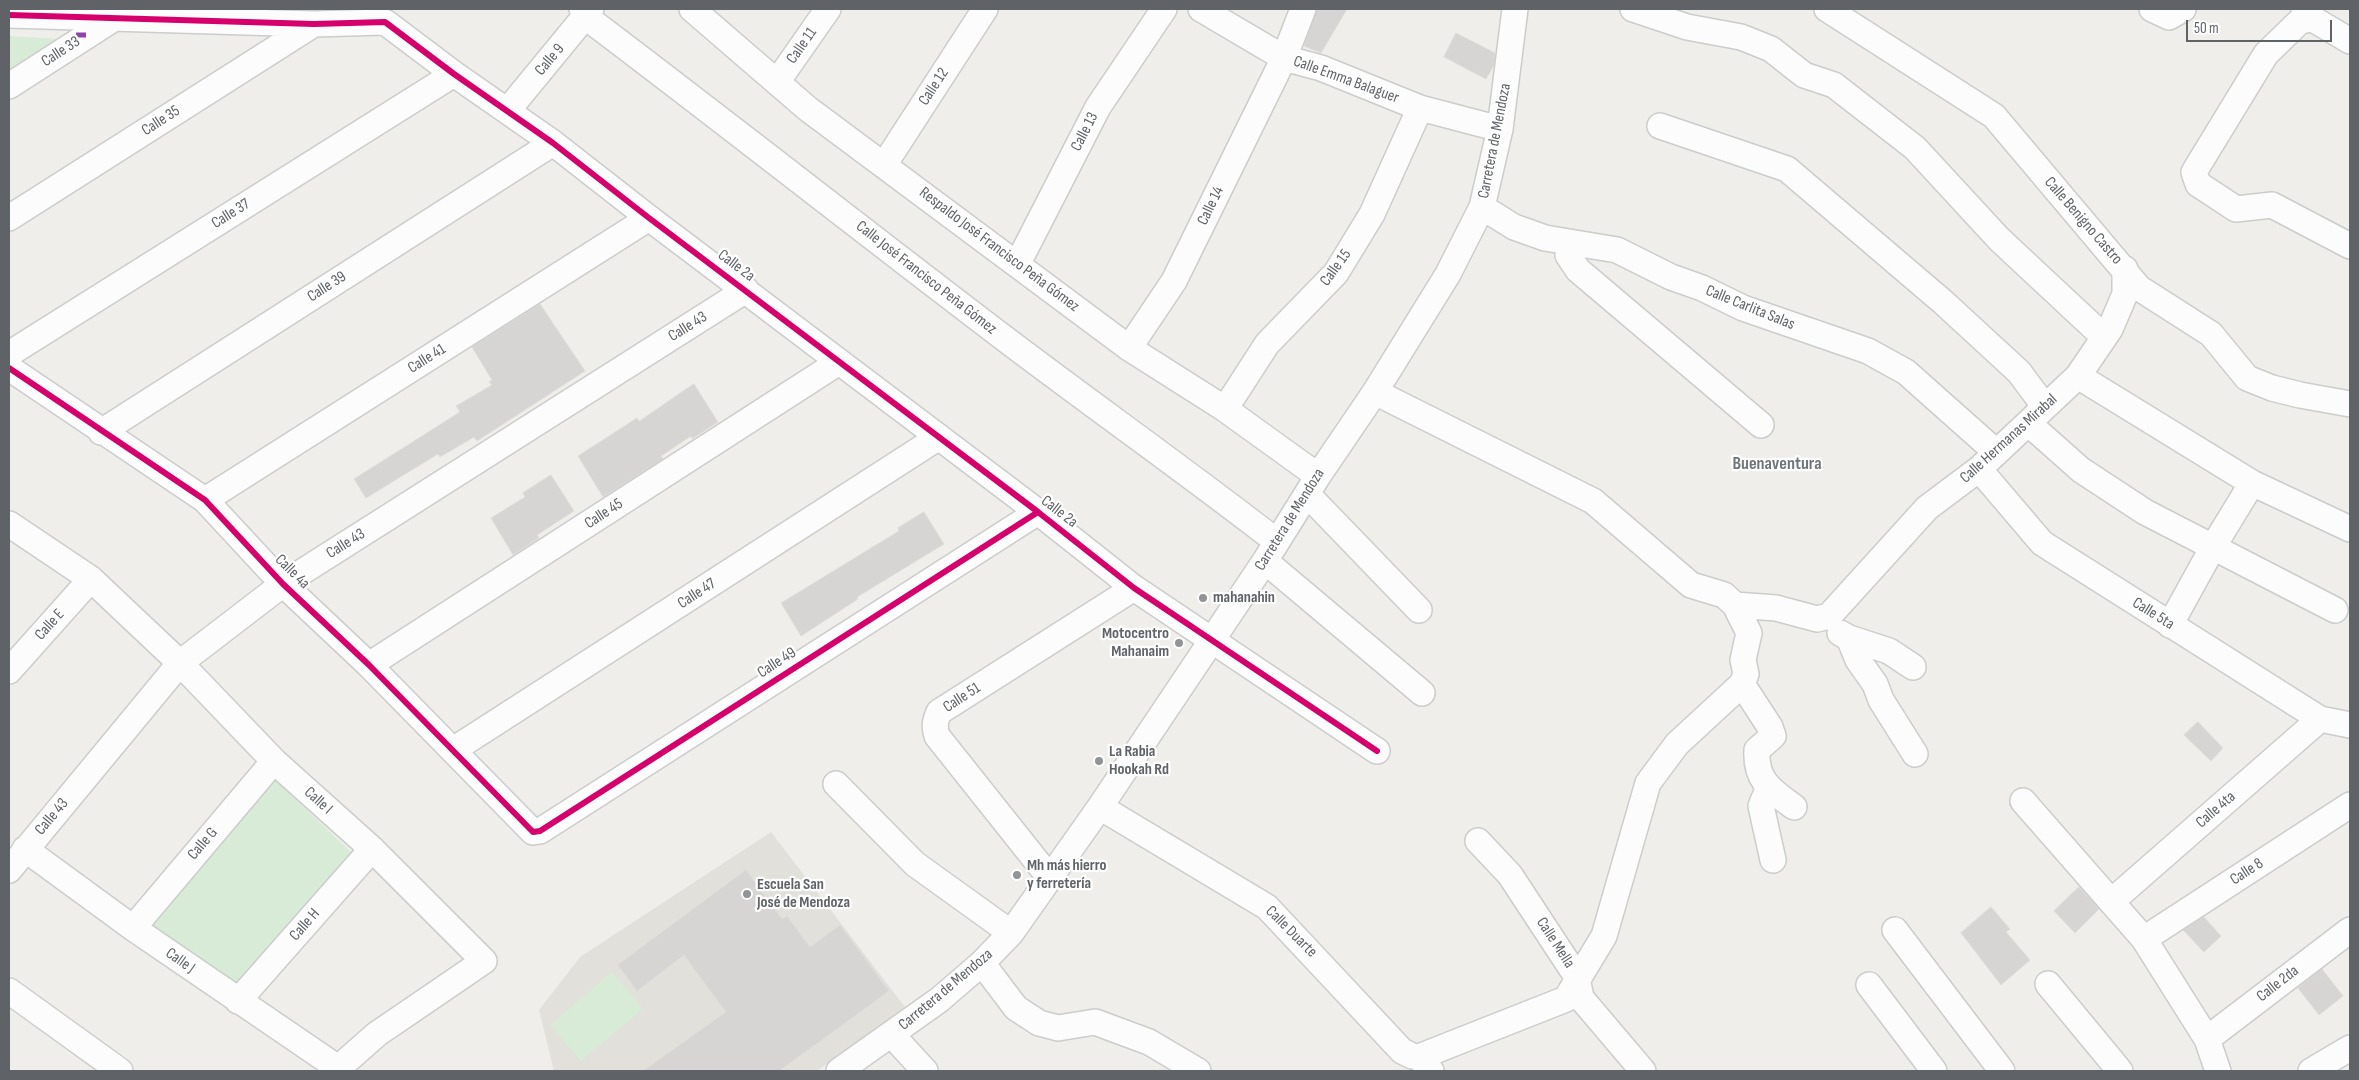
<!DOCTYPE html>
<meta charset="utf-8">
<style>
body{margin:0}
#map{position:relative;width:2359px;height:1080px;overflow:hidden;background:#efeeea;font-family:"Sofia Sans Condensed",sans-serif}
canvas{display:block}
.frame{position:absolute;inset:0;border:10px solid #5f6368;pointer-events:none}
.scale{position:absolute;left:2186px;top:20px;width:146px;height:22px;box-sizing:border-box;border:2px solid #5f6368;border-top:0;padding-left:6px;font-size:15px;line-height:18px;white-space:nowrap;color:#5f6368;-webkit-text-stroke:4px #fff;paint-order:stroke}
</style>
<div id="map">
<canvas width="2359" height="1080"></canvas>
<div class="frame"></div>
<div class="scale">50 m</div>
</div>
<script>
const c = document.querySelector('canvas').getContext('2d');
c.lineJoin = 'round';
function fillPath(path, color) { c.fillStyle = color; c.fill(path, 'evenodd'); }
function strokePath(path, color, width, dash) { c.strokeStyle = color; c.lineWidth = width; c.lineCap = dash ? 'butt' : 'round'; c.setLineDash(dash || []); c.stroke(path); }
function drawText(font, color, halo, rows, align = 'center') {
  c.font = font + ' "Sofia Sans Condensed",sans-serif'; c.lineWidth = 4.5; c.setLineDash([]); c.textBaseline = 'middle'; c.strokeStyle = halo; c.fillStyle = color; for (const [text, x, y, turn = 0] of rows) {
    c.save(); c.translate(x, y); c.rotate((+turn || 0) * Math.PI / 180); c.textAlign = isNaN(turn) ? turn : align; if (halo) c.strokeText(text, 0, 0); c.fillText(text, 0, 0); c.restore();
  }
}
const education = new Path2D(`
 M771,832l134,175 -88,64h-263l-15,-61 41,-53z`);
const green = new Path2D(`
 M9,36l52,3 -52,33z
 M273,778l78,74 -115,135 -87,-65z
 M612,972l31,37 -62,52 -31,-36z`);
const building = new Path2D(`
 M1317,9h30l-26,44 -17,-7z
 M1456,33l39,20 -1,12 -8,14 -42,-22z
 M540,304l45,67 -108,70 -3,-4 -34,20 -2,-3 -72,44 -12,-19 106,-67 -4,-6 36,-21 -3,-3 3,-2 -20,-33z
 M694,384l24,38 -26,17 -1,-3 -30,20 2,3 -60,38 -25,-41 59,-38 2,3z
 M551,475l23,36 -37,24 2,3 -26,17 -22,-37 34,-21 -2,-4z
 M924,512l20,32 -87,53 1,2 -57,37 -20,-33 118,-72 -1,-3z
 M2198,722l25,26 -12,13 -27,-26z
 M746,870l36,49 5,-3 23,31 30,-22 49,66 -110,80h-136l83,-59 -42,-57 -47,36 -19,-26z
 M2079,887l20,22 -24,24 -21,-22z
 M1991,907l19,22 -4,3 24,28 -29,25 -40,-52z
 M2204,917l17,19 -17,16 -21,-22z
 M2322,969l21,27 -24,19 -21,-27z`);
const minor = new Path2D(`
 M582,9l4,8c139,105 276,213 414,318 92,70 186,136 276,206
 M692,9l116,100 321,239 96,61 93,67
 M1201,9l83,49 37,10 99,40 80,21
 M1633,9l54,18 54,10 30,12 33,26 30,10 81,63 84,91 105,98
 M1827,9l167,107 145,172 72,46 36,44 25,10 28,7 50,9
 M2152,9l17,8 14,-8
 M2304,9l9,10 37,22
 M9,15l305,9 71,-2 69,52 99,69 96,75 389,294 96,76 243,163
 M2313,19l-13,2 -34,33 -72,118 4,12 38,25 36,-4 78,41
 M777,82l51,-73
 M9,86l104,-67
 M508,110l83,-101
 M1660,126l127,43 156,133 76,70 26,35
 M884,165l101,-156
 M1482,207l32,20 31,11 72,12 54,27 31,11 41,20 125,43 38,21 90,80
 M9,218l305,-194
 M1570,243l-2,12 10,15 183,155
 M1018,263l80,-156 66,-98
 M1129,348l45,-67 110,-223 19,-49
 M9,354l445,-280
 M9,368l196,132 78,84 86,81 164,167 7,-1 498,-319
 M2078,376l174,107 98,46
 M1375,392l218,109 98,84 33,10 11,10 41,3 41,11 12,-3 98,-108 52,-39 99,-93 32,-47 15,-35v-25
 M1225,409l42,-65 69,-71 36,-59 48,-106
 M2028,423l53,47 64,42 190,98
 M101,432l452,-289
 M1979,469l63,74 278,176 30,6
 M1307,494l112,116
 M205,500l444,-282
 M9,524l82,55 89,84 94,98 98,88 112,112 -107,73 -42,37
 M1265,561l157,132
 M2170,625l43,-78 39,-64
 M1840,633l9,5 40,13 24,16
 M1849,638l9,22 17,24 6,16 34,54
 M369,665l470,-303
 M9,671l82,-92
 M1742,684l28,43 3,9 -16,14c-2,31 15,41 37,57
 M453,750l486,-313
 M836,784l79,80 96,69
 M1768,789l-7,17 12,54
 M2023,801l121,138 63,100 11,32
 M1100,807l167,100 135,144 10,5 7,1 12,14
 M1478,841l32,34 67,102 4,21 62,73
 M25,849l108,79 205,140
 M9,870l171,-207 103,-79 463,-294
 M1050,878l-113,-142c-3,-10 -2,-15 2,-24l195,-124
 M2112,901l208,-182
 M133,928l141,-167
 M1895,930l107,141
 M2144,939l206,-134
 M982,963l34,45 23,15 19,5 37,-6 54,20 49,29
 M2048,984l72,87
 M1869,985l65,86
 M9,991l111,80
 M238,1001l134,-152
 M892,1035l33,36
 M2207,1039l143,-109
 M1419,1057l147,-58 38,-63 44,-153 29,-39 65,-60 4,-10 -3,-14 6,-27 -14,-28
 M839,1071l100,-71 43,-37 29,-30 89,-126 165,-246 53,-85 57,-84 73,-118 34,-67 18,-78 15,-120
 M2311,1071l39,-23`);
const quiet = new Path2D(`
 M76,35h11`);
const cycleway = new Path2D(`
 M9,15l305,9 71,-2 69,52 99,69 96,75 389,294 96,76 243,163
 M9,368l196,132 78,84 86,81 164,167 7,-1 498,-319`);
const markers = [
 [1203,598,5,"#919496"],
 [1179,643,5,"#919496"],
 [1099,761,5,"#919496"],
 [1017,875,5,"#919496"],
 [747,894,5,"#919496"]
];
const streetNames = [
 ["Calle 11",802,46,-55],
 ["Calle 33",61,52,-33],
 ["Calle 9",550,60,-50],
 ["Calle Emma Balaguer",1346,80,20],
 ["Calle 12",934,87,-57],
 ["Calle 35",161,121,-33],
 ["Calle 13",1085,132,-63],
 ["Carretera de Mendoza",1495,141,-79],
 ["Calle 14",1211,206,-64],
 ["Calle 37",231,214,-32],
 ["Calle Benigno Castro",2083,221,49],
 ["Respaldo José Francisco Peña Gómez",999,250,37],
 ["Calle 2a",736,266,37],
 ["Calle 15",1336,268,-54],
 ["Calle José Francisco Peña Gómez",926,278,38],
 ["Calle 39",327,287,-33],
 ["Calle Carlita Salas",1750,308,22],
 ["Calle 43",688,327,-32],
 ["Calle 41",427,359,-32],
 ["Calle Hermanas Mirabal",2009,439,-42],
 ["Calle 2a",1059,512,38],
 ["Calle 45",604,514,-33],
 ["Carretera de Mendoza",1290,520,-58],
 ["Calle 43",346,544,-32],
 ["Calle 4a",292,572,45],
 ["Calle 47",697,594,-33],
 ["Calle 5ta",2153,614,32],
 ["Calle E",50,625,-48],
 ["Calle 49",777,663,-33],
 ["Calle 51",962,698,-33],
 ["Calle I",318,801,42],
 ["Calle 4ta",2216,810,-41],
 ["Calle 43",52,817,-50],
 ["Calle G",203,844,-50],
 ["Calle 8",2247,872,-33],
 ["Calle H",305,925,-49],
 ["Calle Duarte",1291,932,45],
 ["Calle Mella",1555,943,57],
 ["Calle J",180,961,35],
 ["Calle 2da",2278,984,-38],
 ["Carretera de Mendoza",946,990,-40]
];
const poiNames = [
 ["mahanahin",1213,598],
 ["Motocentro",1169,634,"right"],
 ["Mahanaim",1169,652,"right"],
 ["La Rabia",1109,752],
 ["Hookah Rd",1109,770],
 ["Mh más hierro",1027,866],
 ["y ferretería",1027,884],
 ["Escuela San",757,885],
 ["José de Mendoza",757,903]
];
const neighbourhoodNames = [
 ["Buenaventura",1777,464]
];
fillPath(education, '#e2e0da');
fillPath(green, '#d8ebd6');
fillPath(building, '#d6d5d3');
strokePath(building, '#deddd9', 1);
strokePath(minor, '#cbcccc', 28);
strokePath(minor, '#fdfcfc', 25);
strokePath(quiet, '#8e44ad', 5, [10, 5]);
strokePath(cycleway, '#d6006c', 6);
for (const [x, y, r, color] of markers) { const dot = new Path2D(); dot.arc(x, y, r, 0, 2 * Math.PI); c.fillStyle = color; c.fill(dot); strokePath(dot, '#fff', 2); }
drawText('16px', '#5f6368', '#fff', streetNames);
drawText('bold 16px', '#5f6368', '#fff', poiNames, 'left');
drawText('bold 18px', '#70757a', '#fff', neighbourhoodNames);
</script>
